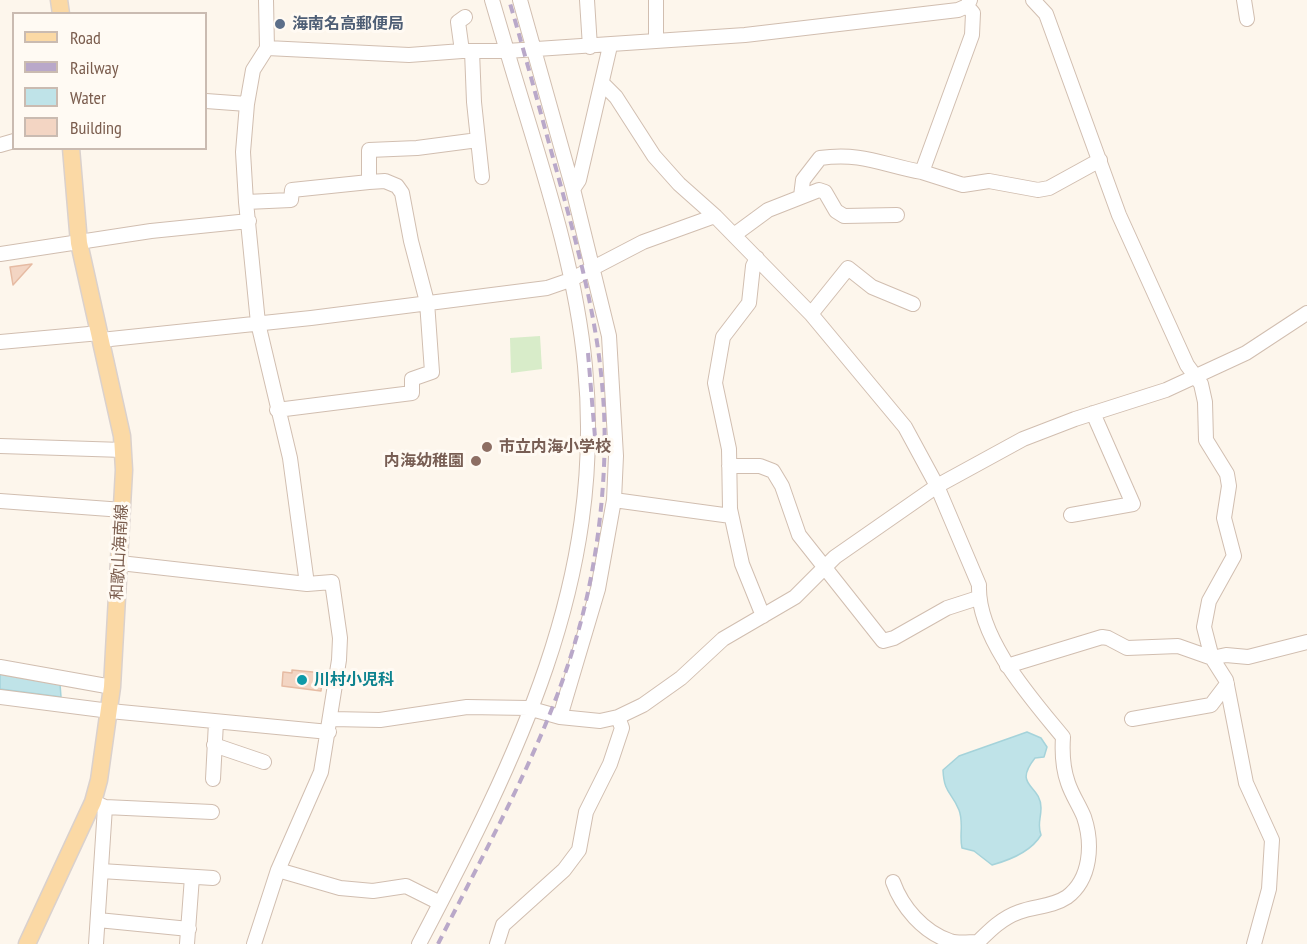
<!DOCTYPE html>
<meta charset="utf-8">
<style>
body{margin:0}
#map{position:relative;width:1307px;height:944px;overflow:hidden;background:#fdf6ec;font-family:"PT Sans Narrow",sans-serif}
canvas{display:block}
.legend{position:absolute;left:12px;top:12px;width:195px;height:138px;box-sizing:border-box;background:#fffaf3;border:2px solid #cabbb1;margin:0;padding:8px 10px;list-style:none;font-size:18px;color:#7a5c4d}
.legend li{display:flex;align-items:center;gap:12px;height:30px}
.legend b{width:30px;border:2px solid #cabbb1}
</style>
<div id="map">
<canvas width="1307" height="944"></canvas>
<ul class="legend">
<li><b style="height:8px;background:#fbd9a5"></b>Road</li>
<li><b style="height:8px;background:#b9a8c9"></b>Railway</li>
<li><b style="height:16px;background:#bfe3e8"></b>Water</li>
<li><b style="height:16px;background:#f3d5c3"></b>Building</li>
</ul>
</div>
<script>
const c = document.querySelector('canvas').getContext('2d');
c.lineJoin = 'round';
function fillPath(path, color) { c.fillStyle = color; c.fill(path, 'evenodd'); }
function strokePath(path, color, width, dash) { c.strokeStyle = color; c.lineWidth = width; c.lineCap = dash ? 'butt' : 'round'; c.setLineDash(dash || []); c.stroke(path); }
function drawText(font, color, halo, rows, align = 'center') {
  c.font = font + ' "PT Sans Narrow","Noto Sans JP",sans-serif'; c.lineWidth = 6; c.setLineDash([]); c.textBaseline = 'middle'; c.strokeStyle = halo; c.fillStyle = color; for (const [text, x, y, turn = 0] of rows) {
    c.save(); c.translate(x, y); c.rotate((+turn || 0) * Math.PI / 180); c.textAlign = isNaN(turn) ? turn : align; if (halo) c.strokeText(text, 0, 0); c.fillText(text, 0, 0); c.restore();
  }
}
const green = new Path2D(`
 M540,336l2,33 -31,4 -1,-35z`);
const water = new Path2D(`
 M0,673l60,11 1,13 -61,-8z
 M1027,732l14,6 6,9 -3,10 -9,1c-23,29 6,26 6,50 0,11 -4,16 0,27 -10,17 -31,25 -49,30l-18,-14 -12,-3c-3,-13 2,-25 -3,-38 -7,-18 -15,-16 -16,-40l16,-14z`);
const building = new Path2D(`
 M32,264l-19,21 -3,-18z
 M292,670l31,3 -2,18 -39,-5 1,-14 9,1z`);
const minor = new Path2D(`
 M266,0l1,48 -14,22 -6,34 -4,48 3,50 12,121 32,135 17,126
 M492,0l15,51 238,-16 213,-25 9,-4 3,-6
 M520,0l53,189
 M587,0l3,47
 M656,0v41
 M1033,0l13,14 73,201 68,150 14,19 4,18 1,38 21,34 2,12 -5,32 10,38 -25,45 -5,26 8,31 14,22 20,103 26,57 -3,49 -15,55
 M1244,0l3,19
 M267,48l142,7 53,-4h45c30,103 68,208 78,315 21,216 -69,393 -166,578
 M462,51l-4,-29 7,-5
 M472,51l2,51 8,75
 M603,84l13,13 38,59 25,28 36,32 96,98 94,113 32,59 42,99c-2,53 52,113 84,152 -1,15 0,32 5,46 4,12 11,22 16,34 9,27 7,62 -17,80 -15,10 -32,9 -48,15 -17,6 -29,18 -41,30 -9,0 -20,2 -28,-1 -27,-9 -48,-34 -57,-59
 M206,101l41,3
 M0,145l14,-4
 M922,172l41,13 26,-4 49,9 11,-2 51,-28
 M801,196l2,-16 17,-22c42,-6 63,7 102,14l50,-137 1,-22 -6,-7
 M246,202l45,-2 1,-10 77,-8v-32l48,-2 61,-8
 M734,235l34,-25 51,-20 6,2 11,19 8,5 53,-1
 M0,254l151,-23 98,-10
 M757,258l-4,8 -4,37 -26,34 -8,46 14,66 1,60 12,55 21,52
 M811,314l37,-46 24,19 41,17
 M101,340l210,-22 236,-30 23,-8 73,-38 72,-26
 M0,342l100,-9
 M277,410l135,-17v-14l20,-7 -5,-70 -16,-61 -9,-48 -5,-7 -12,-5 -16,1
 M0,446l123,4
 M729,466h31l13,5 9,15 17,49 84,106 11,-3 53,-30 31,-10
 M614,500l117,16
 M0,501l123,9
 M1071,515l62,-11 -40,-91
 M120,563l187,21 25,-2 8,56 -1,22 -18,112 -43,98 -24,74
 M1007,666l95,-29 6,1 19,10 51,-2 34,12 14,-3 22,2 59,-15
 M0,667l112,20
 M0,697l110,14 219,21
 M560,717l38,-128 16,-89 2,-44 -7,-120 -36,-147 6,-9 31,-134
 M332,719l48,1 87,-13 61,1 32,9 40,4 18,-4 25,-12 38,-27 42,-39 72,-42 40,-40 102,-71 86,-47 52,-20 91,-29 80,-37 61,-40
 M1132,719l79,-14 16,-21
 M214,745l50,17
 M213,779l3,-57
 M93,802l12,5 -9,137
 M105,807l107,5
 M278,870l62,18 33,3 33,-5 34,17
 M101,871l112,7
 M98,920l91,9
 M187,944l5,-67
 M497,944l6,-19 61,-55 15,-20 7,-38 24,-48 12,-36 -4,-11`);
const major = new Path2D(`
 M59,0l2,14
 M27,944l66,-142 6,-22 13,-93 12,-217 -2,-34 -43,-193 -8,-95`);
const rail = new Path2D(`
 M588,353l7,84
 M438,944c50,-100 110,-204 140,-312 20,-69 31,-164 25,-236 -5,-76 -26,-151 -46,-224 -16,-57 -31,-115 -48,-172`);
const markers = [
 [280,24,6,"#5c6f8a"],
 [487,447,6,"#8d6e63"],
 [476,461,6,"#8d6e63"],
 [302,680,6,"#0f9aa8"]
];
const serviceNames = [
 ["海南名高郵便局",292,24]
];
const educationNames = [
 ["市立内海小学校",499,447],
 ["内海幼稚園",464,461,"right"]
];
const streetNames = [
 ["和歌山海南線",120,552,-87]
];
const cultureNames = [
 ["川村小児科",314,680]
];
fillPath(green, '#d8ecc9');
fillPath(water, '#bfe3e8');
strokePath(water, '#a5d3da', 1.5);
fillPath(building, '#f3d5c3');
strokePath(building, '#e6bba3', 1.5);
strokePath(minor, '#d1beb0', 16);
strokePath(major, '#dad1cd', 19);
strokePath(minor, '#fff', 14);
strokePath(major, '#fbd9a5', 16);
strokePath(rail, '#b9a8c9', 4, [9, 6]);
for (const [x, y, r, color] of markers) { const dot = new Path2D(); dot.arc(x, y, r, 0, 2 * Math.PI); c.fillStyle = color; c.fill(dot); strokePath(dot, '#fffaf3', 2); }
drawText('bold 16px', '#4e5e75', '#fffaf3', serviceNames, 'left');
drawText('bold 16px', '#785e54', '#fffaf3', educationNames, 'left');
drawText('16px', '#7a5c4d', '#fffaf3', streetNames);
drawText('bold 16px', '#0d838f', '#fffaf3', cultureNames, 'left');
</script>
